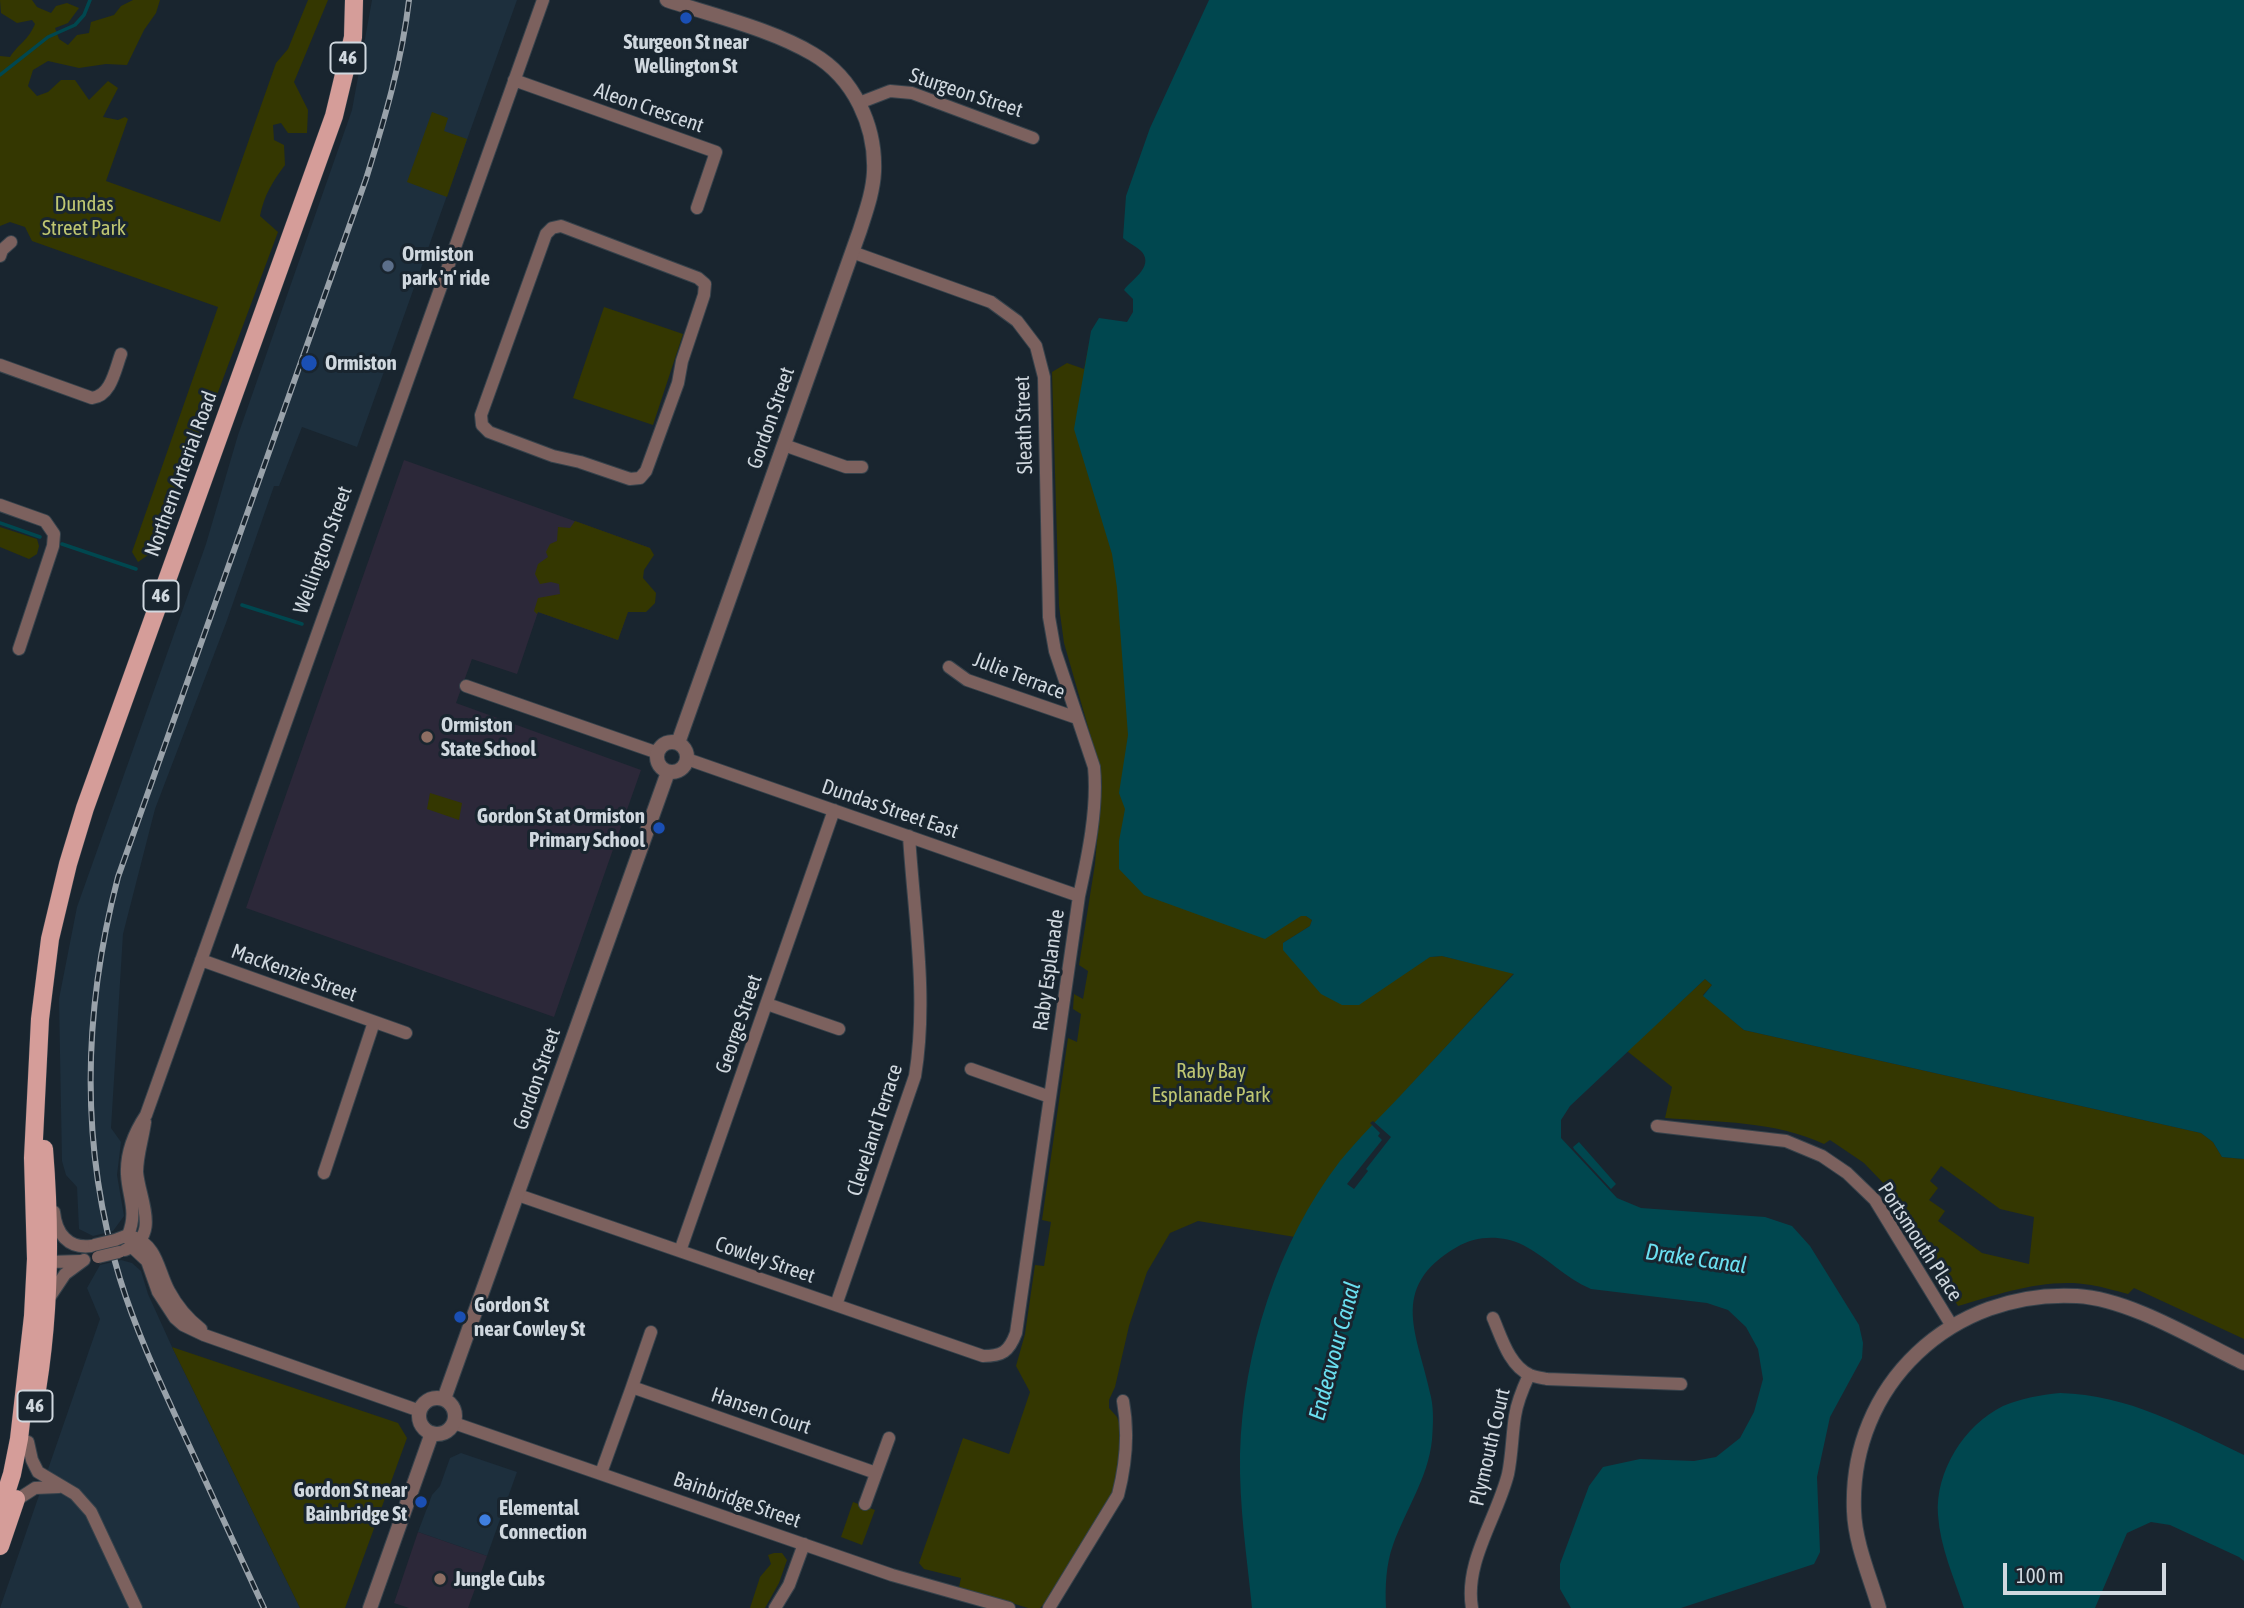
<!DOCTYPE html>
<style>
body{margin:0}
#map{position:relative;width:2244px;height:1608px;overflow:hidden;background:#19252f;font-family:"Asap Condensed",sans-serif}
canvas{display:block}
.scale{position:absolute;left:2003px;top:1563px;width:163px;height:32px;box-sizing:border-box;border:4px solid #d0d8df;border-top:0;padding-left:9px;font-size:21px;line-height:24px;white-space:nowrap;color:#d0d8df;-webkit-text-stroke:5px #19252f;paint-order:stroke}
</style>
<div id="map">
<canvas width="2244" height="1608"></canvas>
<div class="scale">100 m</div>
</div>
<script>
const c = document.querySelector('canvas').getContext('2d');
c.lineJoin = 'round';
function fillPath(path, color) { c.fillStyle = color; c.fill(path, 'evenodd'); }
function strokePath(path, color, width, dash) { c.strokeStyle = color; c.lineWidth = width; c.lineCap = dash ? 'butt' : 'round'; c.setLineDash(dash || []); c.stroke(path); }
function drawText(font, color, halo, rows, align = 'center') {
  c.font = font + ' "Asap Condensed",sans-serif'; c.lineWidth = 6; c.setLineDash([]); c.textBaseline = 'middle'; c.strokeStyle = halo; c.fillStyle = color; for (const [text, x, y, turn = 0] of rows) {
    c.save(); c.translate(x, y); c.rotate((+turn || 0) * Math.PI / 180); c.textAlign = isNaN(turn) ? turn : align; if (halo) c.strokeText(text, 0, 0); c.fillText(text, 0, 0); c.restore();
  }
}
const built = new Path2D(`
 M372,0h145l-160,447 -55,-20 -23,59h-5l-48,137 -71,186 -32,125 -12,194 10,14 -4,33 7,41 -11,15 -20,5 -14,-7 -2,-42 -11,-12 -4,-14 -3,-162 18,-92 129,-363 32,-109 114,-325z
 M121,1260l11,3 9,8 7,23 24,53 128,261h-300l100,-289 -13,-31 13,-23z
 M461,1453l56,19 -30,84 -69,-24 14,-37 8,-9 10,-28z`);
const education = new Path2D(`
 M404,460l246,88 -32,92 -80,-28 -21,62 -45,-15 -16,44 185,67 -87,247 -308,-109z
 M418,1532l69,24 -19,52h-59l-15,-5z`);
const green = new Path2D(`
 M0,0h32l5,7 14,6 5,-7 11,-3 12,5 -11,15 -13,5 4,11 9,6 9,-10 12,-2 2,-11 23,-7 7,-9 12,-6h27l-4,13 -12,17 -17,35 -21,-1 -27,4 -31,-7 -15,9 -5,16 9,10 11,-4 13,-12h14l14,20 19,-19 10,7 -15,29 15,3 7,-3 3,2 -22,62 114,41 56,-159 12,-14 20,-49h20l-34,82 14,28 -1,23h-19l-7,-10 -8,2 1,15 10,5 1,20c-12,16 -21,30 -25,51l18,16 -118,315 -22,15 -6,-10 86,-245 -186,-66 -7,-14 -15,-5 -10,4v-170l10,1c10,-15 17,-15 25,-33l-3,-4 -15,3 -16,-10z
 M432,112l16,6 -4,13 23,8 -20,58 -40,-15z
 M604,307l79,27 -30,91 -80,-27z
 M1089,344l217,572 6,4 -2,6 -27,17 139,18 8,-4 12,-1 72,17 -173,188 -46,76 -97,-16 -28,12 -23,39 -18,54 -14,61 -6,13v8l8,9 4,12 -4,46 -5,20 -67,108 -5,5h-12l-69,-21 2,-9 -37,-9 -5,-6 44,-125 46,16 21,-62 -14,-26 9,-32 10,-69 9,1 7,-44 -9,-2 26,-182 9,4 4,-28 -8,-5 1,-15 9,5 5,-28 -9,-6 16,-101 7,-81 -3,-18 -35,-122 -5,-37 -7,-234 15,-9 17,6z
 M575,521l75,27 4,7 -10,15 -1,8 13,15 -1,10 -9,9h-18l-10,28 -80,-28 -1,2 -3,-3 4,-13 22,-4 -1,-10 -8,-2 -11,2 -5,-10 3,-10 10,-7 -2,-5 4,-8 7,-3 1,-14 12,1z
 M0,527l37,12 2,7 -2,8 -8,5 -29,-12z
 M430,793l32,10 -3,17 -32,-11z
 M1705,979l7,6 -9,10 41,35 457,103 12,9 9,15 22,2v180l-110,-51 -6,6c-12,-3 -25,-7 -37,-9 -44,-8 -92,9 -133,21l-69,-117 -25,-26 -34,-23 -6,4c-49,-23 -106,-22 -159,-26l7,-31 -45,-36zM1941,1166l59,43 34,8 -5,47 -47,-11 -44,-32 7,-10 -16,-11 9,-12 -8,-7z
 M172,1347l226,76 9,15 -62,170h-45z
 M853,1502l22,8 -13,35 -21,-8z
 M774,1553h8l5,7 -8,23 -14,25h-15l10,-31 11,-13 -3,-9z`);
const water = new Path2D(`
 M1209,0h1035v1159l-22,-2 -9,-15 -12,-9 -457,-103 -41,-34 9,-11 -7,-6 -135,127 -9,14v18l56,60 24,10 124,9 27,9 18,20 49,79 4,18 -1,15 -32,59 -13,60 3,75 -6,12 -133,44h-110l-11,-19v-25l29,-78 14,-19 37,-8 54,2 22,-4 24,-19 14,-26 9,-33 -5,-30 -12,-22 -18,-17 -21,-7 -116,-14c-26,-11 -44,-32 -68,-44 -21,-10 -46,-10 -66,2 -71,41 -38,89 -26,150 3,14 2,29 1,43 -4,38 -26,69 -39,105 -7,19 -8,42 -7,63h-134c-5,-51 -13,-102 -12,-154 3,-102 37,-211 100,-293 19,-23 41,-45 61,-66 38,-41 75,-81 113,-121l-72,-18 -12,1 -71,48h-17l-21,-11 -38,-44v-7l27,-17 2,-6 -6,-4h-5l-36,23 -121,-44 -25,-26v-28l6,-32 -6,-16 9,-58 -11,-147 -5,-34 -38,-125 17,-98 8,-13 28,4 6,-10v-13l-9,-9c7,-10 30,-23 18,-38 -4,-5 -14,-9 -19,-14l3,-42 24,-68z
 M1579,1142l37,42 -5,5 -37,-40 -1,-2z
 M2060,1393c69,2 123,33 184,62v106l-5,-4 -69,-32 -19,-3 -24,11 -32,75h-131c-10,-30 -24,-61 -26,-93 -3,-43 26,-90 65,-109 19,-8 37,-11 57,-13z`);
const pier = new Path2D(`
 M1373,1121l18,16 -25,32 2,2 -14,18 -7,-5 35,-44 -4,-4 2,-3 -10,-10z`);
const stream = new Path2D(`
 M0,75l48,-38 27,-12 9,-10 6,-15
 M0,523l40,14
 M62,544l74,25
 M242,605l60,19`);
const minor = new Path2D(`
 M514,80l202,72 -19,56
 M859,103l31,-12 22,2 121,45
 M561,226l137,52 7,6 -1,11 -22,66 -4,22 -32,88 -6,7 -10,1 -50,-17 -27,-6 -64,-24 -7,-7 -1,-10 65,-181 6,-6z
 M0,256l2,-6 9,-8
 M0,365l92,33c19,-2 23,-28 29,-44
 M784,445l62,22h16
 M0,505l45,16 9,13 -1,12 -34,103
 M949,667l18,13 110,38
 M466,686l192,67
 M687,759l392,137
 M201,960l205,73
 M767,1004l72,25
 M971,1069l79,28
 M1657,1126l129,15 36,15 25,17 28,27 77,126
 M324,1173l50,-151
 M518,1195l465,161c19,0 26,-4 33,-23l63,-437c9,-41 19,-88 15,-129l-39,-116 -6,-34 -5,-240 -8,-31 -19,-25 -26,-19 -139,-50
 M54,1212c2,21 14,37 37,34
 M128,1235l4,12 15,14 11,31 17,26 8,7 21,10 216,76
 M133,1237c25,9 25,34 36,54 8,15 19,28 32,38
 M115,1240l13,-5c10,-24 0,-38 -1,-61 -1,-22 7,-41 19,-59l397,-1115
 M125,1250c37,-14 14,-51 12,-78 0,-17 6,-34 8,-50
 M680,1251l154,-441
 M49,1262l32,-1
 M49,1298l16,-24 19,-14
 M836,1305l79,-229c13,-78 -1,-161 -6,-240
 M1493,1318c8,18 16,48 37,57 5,2 12,3 17,4l134,5
 M632,1387l19,-55
 M454,1423l438,152 117,33
 M28,1442l4,18 6,12 37,22 16,18 45,96
 M601,1473l31,-86 244,86
 M15,1501l20,-13 24,-1
 M865,1504l24,-66
 M775,1608l14,-23 15,-41
 M1049,1608l69,-113c8,-31 11,-62 5,-94
 M1472,1608c-8,-46 25,-90 36,-134 4,-19 4,-39 7,-58 2,-14 8,-28 14,-41`);
const tertiary = new Path2D(`
 M667,0c47,16 104,29 146,54 41,24 63,72 61,118 -1,20 -8,39 -14,58l-182,513
 M657 757a15 15 0 1 1 30 0a15 15 0 1 1-30 0Z
 M419 1416a18 18 0 1 1 36 0a18 18 0 1 1-36 0Z
 M444,1399l224,-627
 M370,1608l62,-175
 M1879,1608c-9,-31 -24,-65 -25,-97 -5,-127 99,-222 223,-215 53,3 119,44 167,67`);
const primary = new Path2D(`
 M34,1407c16,-86 17,-172 10,-258
 M0,1512l12,-38 7,-35 14,-123 3,-57 -3,-101 7,-139 10,-80 18,-75 17,-56 249,-692 19,-79 1,-37
 M0,1546l16,-47`);
const rail = new Path2D(`
 M264,1608c-27,-59 -55,-119 -82,-178 -23,-50 -46,-99 -62,-151 -41,-134 -37,-268 -2,-402l248,-698c18,-58 36,-118 43,-179`);
const minorBridge = new Path2D(`
 M94,1245l21,-5
 M98,1257l21,-5`);
const markers = [
 [686,18,7,"#1a4fb4"],
 [388,266,7,"#5c6f8a"],
 [309,363,9,"#1a4fb4"],
 [427,737,7,"#8d6e63"],
 [659,828,7,"#1a4fb4"],
 [460,1317,7,"#1a4fb4"],
 [421,1502,7,"#1a4fb4"],
 [485,1520,7,"#3f7fe0"],
 [440,1579,7,"#8d6e63"]
];
const shields = [
 [348,58,35],
 [161,596,35],
 [35,1406,35]
];
const shieldNames = [
 ["46",348,58],
 ["46",161,596],
 ["46",35,1406]
];
const poiNames = [
 ["Sturgeon St near",686,42,"center"],
 ["Wellington St",686,66,"center"],
 ["Ormiston",402,254],
 ["park 'n' ride",402,278],
 ["Ormiston",325,363],
 ["Ormiston",441,725],
 ["State School",441,749],
 ["Gordon St at Ormiston",645,816,"right"],
 ["Primary School",645,840,"right"],
 ["Gordon St",474,1305],
 ["near Cowley St",474,1329],
 ["Gordon St near",407,1490,"right"],
 ["Bainbridge St",407,1514,"right"],
 ["Elemental",499,1508],
 ["Connection",499,1532],
 ["Jungle Cubs",454,1579]
];
const streetNames = [
 ["Sturgeon Street",966,93,18],
 ["Aleon Crescent",649,108,19],
 ["Gordon Street",771,418,-71],
 ["Sleath Street",1024,425,-92],
 ["Northern Arterial Road",181,474,-70],
 ["Wellington Street",323,550,-70],
 ["Julie Terrace",1019,676,21],
 ["Dundas Street East",890,809,19],
 ["Raby Esplanade",1049,970,-82],
 ["MacKenzie Street",294,973,20],
 ["George Street",739,1024,-71],
 ["Gordon Street",537,1079,-71],
 ["Cleveland Terrace",875,1130,-72],
 ["Portsmouth Place",1920,1242,57],
 ["Cowley Street",765,1260,19],
 ["Hansen Court",761,1411,19],
 ["Plymouth Court",1490,1447,-77],
 ["Bainbridge Street",737,1500,19]
];
const parkNames = [
 ["Dundas",84,204],
 ["Street Park",84,228],
 ["Raby Bay",1211,1071],
 ["Esplanade Park",1211,1095]
];
const waterNames = [
 ["Drake Canal",1696,1259,8],
 ["Endeavour Canal",1335,1351,-75]
];
fillPath(built, '#1d2f3d');
fillPath(education, '#2c2839');
fillPath(green, '#343701');
fillPath(water, '#00474f');
fillPath(pier, '#19252f');
strokePath(stream, '#00474f', 3.5);
strokePath(minor, '#36424b', 14);
strokePath(tertiary, '#36424b', 16);
strokePath(primary, '#36424b', 19);
strokePath(minor, '#7c615e', 12);
strokePath(tertiary, '#7c615e', 14);
strokePath(primary, '#d59d99', 18);
strokePath(rail, '#99a2aa', 6);
strokePath(rail, '#19252f', 3.5, [10]);
strokePath(minorBridge, '#36424b', 14, []);
strokePath(minorBridge, '#7c615e', 12);
for (const [x, y, r, color] of markers) { const dot = new Path2D(); dot.arc(x, y, r, 0, 2 * Math.PI); c.fillStyle = color; c.fill(dot); strokePath(dot, '#19252f', 2.5); }
for (const [x, y, w] of shields) { const box = new Path2D(); box.roundRect(x - w / 2, y - 15.5, w, 31, 5); c.fillStyle = '#19252f'; c.fill(box); strokePath(box, '#d0d8df', 2); }
drawText('bold 19px', '#d0d8df', null, shieldNames);
drawText('bold 21px', '#d0d8df', '#19252f', poiNames, 'left');
drawText('21px', '#d0d8df', '#19252f', streetNames);
drawText('21px', '#bfc671', '#19252f', parkNames);
drawText('italic 23px', '#6ae0f1', '#19252f', waterNames);
</script>
